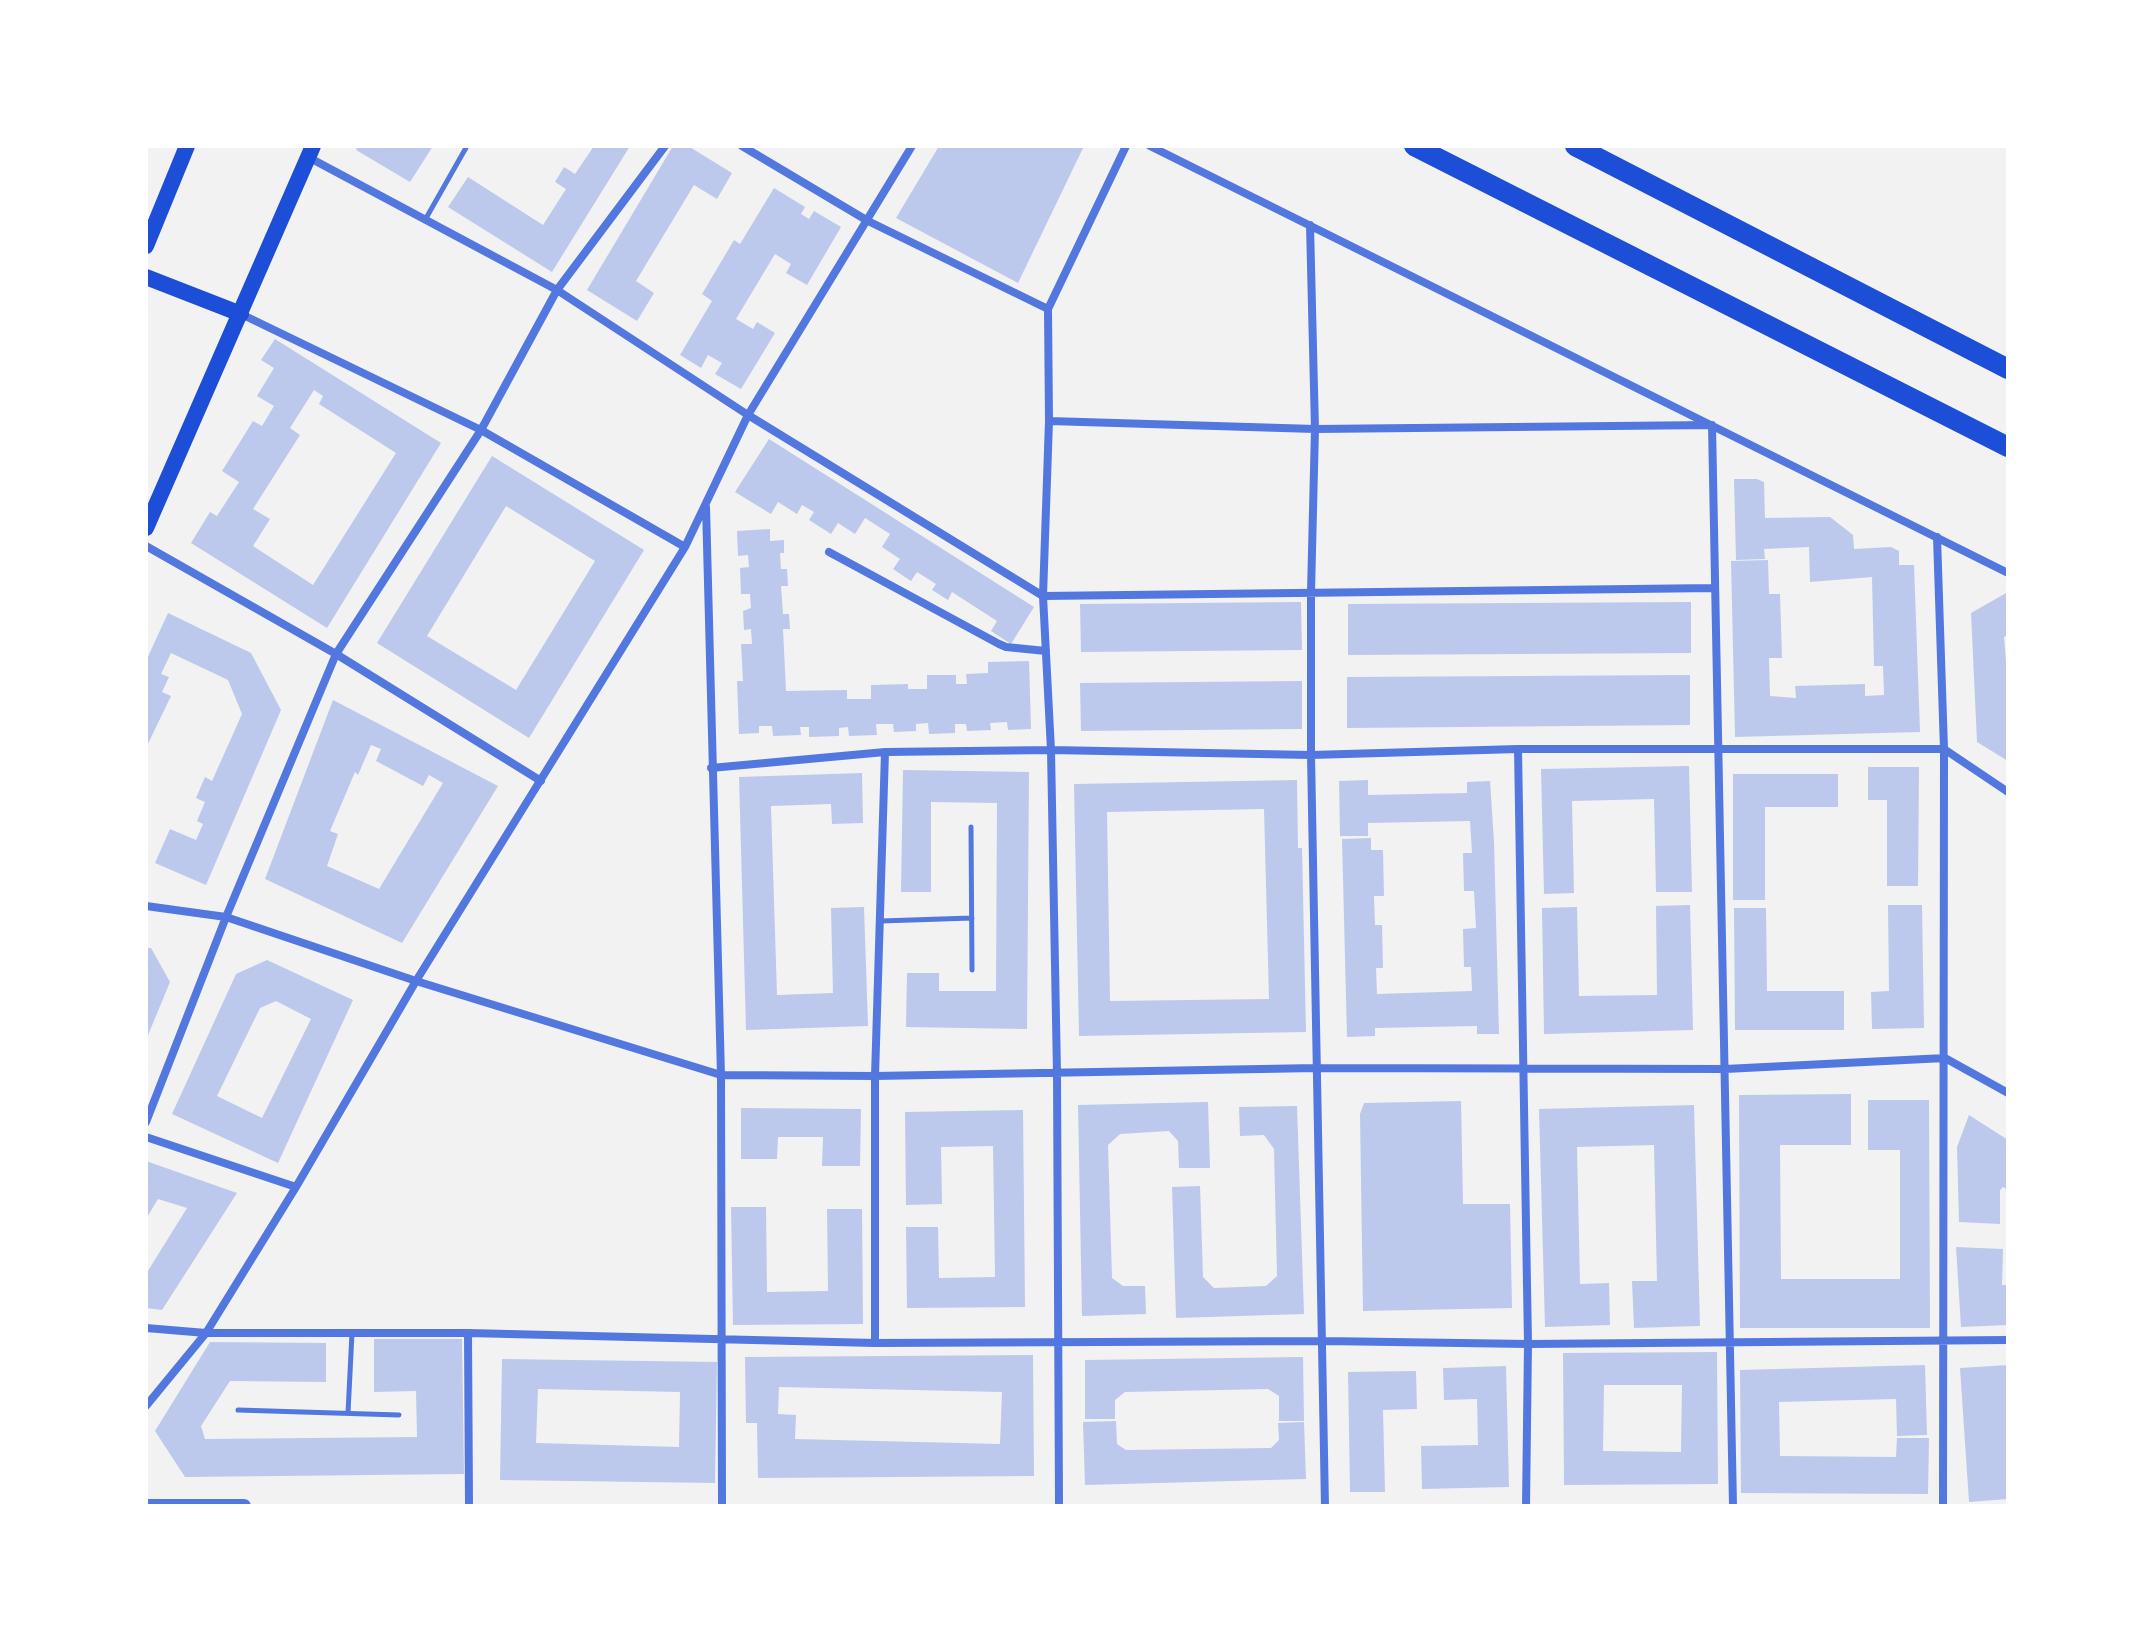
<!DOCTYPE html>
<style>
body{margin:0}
#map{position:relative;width:2154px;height:1652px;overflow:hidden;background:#f2f2f2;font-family:Karla,sans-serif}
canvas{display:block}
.frame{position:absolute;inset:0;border:148px solid #fff;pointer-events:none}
</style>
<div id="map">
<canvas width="2154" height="1652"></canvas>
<div class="frame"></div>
</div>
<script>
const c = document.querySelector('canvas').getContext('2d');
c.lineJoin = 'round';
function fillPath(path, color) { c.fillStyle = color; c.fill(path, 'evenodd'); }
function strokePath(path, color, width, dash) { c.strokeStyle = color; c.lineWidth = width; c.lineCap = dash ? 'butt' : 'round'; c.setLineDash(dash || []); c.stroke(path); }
const building = new Path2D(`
 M358,146h75l-23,36 -54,-32z
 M594,146h36l-78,126 -104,-65 20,-30 75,48 23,-36 -11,-7 9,-15 11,7z
 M673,146h15l44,27 -15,26 -23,-14 -58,96 18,12 -17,28 -50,-31z
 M939,146h145l-66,137 -122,-65z
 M774,188l31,19 -4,7 8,5 5,-8 27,16 -34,58 -21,-12 5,-9 -16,-10 -39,65 17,10 4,-7 18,11 -34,56 -26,-15 7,-11 -14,-8 -7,13 -21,-13 32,-54 -10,-7 32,-54 6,4z
 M275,339l166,104 -114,185 -136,-85 19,-31 7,4 22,-34 -17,-11 31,-50 9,5 12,-20 -17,-10 17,-28 -13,-8zM314,390l9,6 -4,8 77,49 -83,132 -60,-39 17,-27 -17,-10 47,-74 -10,-7z
 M769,439l265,168 -23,37 -20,-13 6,-10 -45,-29 -4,8 -16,-10 4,-6 -19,-12 -6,9 -18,-12 7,-10 -18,-12 8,-13 -25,-16 -10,16 -17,-11 -7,11 -22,-14 5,-8 -12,-7 -5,9 -19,-12 -7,12 -36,-22z
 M492,456l152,94 -115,188 -152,-95zM506,506l89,55 -79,129 -89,-54z
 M1734,479h23l7,3 1,36 65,-1 23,18 1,14 37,-2 8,4v14h15l6,167 -185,5 -4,-176 37,-1 1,34h11l2,64h-13l1,38 26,2 -1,-12 70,-2v12l19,-1 -1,-29h-9l-2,-89 -62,5 -1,-35 -45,2 1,10 -29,1z
 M770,529v12l14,-1v13h-4l1,16h6l1,17h-7l2,28h6l1,15h-7l3,62 61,-1v9h24v-14l37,-1v5h19v-14h29v9h11l-1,-10 22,-1v-11l41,-1 2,68 -23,1 -1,-8 -17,1 1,7 -24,1 -1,-7h-11v9l-26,1 -1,-11 -12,1v7l-22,1 -1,-8h-17l1,11 -28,1 -1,-9 -9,1v8l-30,1v-10h-9l1,8 -28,1 -1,-10h-13v7l-20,1 -2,-53h6l-2,-37h11l-1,-15 -7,1 -1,-19 8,-3 -1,-14h-9l-1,-26 9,-1 -1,-12 -10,1 -1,-25z
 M2008,592v43l-4,2 4,49v75l-31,-19 -6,-129z
 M1301,602l1,48 -221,2 -1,-48z
 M1691,602v51l-343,2v-51z
 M168,613l83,40 30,57 -75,175 -51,-22 15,-34 26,11 7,-16 -6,-3 8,-19 -9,-4 9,-21 7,4 30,-67 -14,-34 -57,-27 -10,21 8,3 -7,15 9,4 -25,52v-87z
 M1690,675v50l-343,3v-51z
 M1302,681v48l-221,2 -1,-48z
 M333,700l165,86 -96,157 -137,-64zM371,745l10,4 -5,12 47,25 6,-11 14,8 -64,106 -52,-23 11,-32 -8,-3 25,-59 3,3z
 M1689,766l3,126h-36l-2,-93 -82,2 2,92 -30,1 -3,-125z
 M1868,767h51l-1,119h-31v-86h-19z
 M903,770l126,2 -2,257 -121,-2 1,-54h32v18h57l1,-188 -66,-1v90h-30z
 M862,773l1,50 -31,1 -1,-20 -60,2 6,189 56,-2 -2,-85 33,-1 4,119 -122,4 -7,-253z
 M1733,774h105v33h-73v93h-32z
 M1297,780l1,68h4l4,184 -227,4 -5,-252zM1264,809l5,190 -159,2 -3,-189z
 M1368,780v15l99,-2v-11l23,-1 4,61 5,192h-22v-8l-102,2v8l-28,1 -5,-198 29,-1v12h12l1,46h-10l1,29h7l1,43h-7l1,26 95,-3 -1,-24h-7l-1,-38 13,-1 -2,-37h-10l-1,-38h9l-2,-32 -102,2v13h-28l-1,-55z
 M1690,905l3,125 -149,4 -2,-126 35,-1 2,89 78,-1 -1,-89z
 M1888,905h34l2,123 -52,1 -1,-37 18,-1z
 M1734,908h32l1,83h77v39h-109z
 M146,948h5l19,34 -24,58z
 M267,960l86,40 -75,163 -106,-49 64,-140zM276,1001l35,18 -49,99 -45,-22 43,-88z
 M1851,1094v51h-71l1,134h119v-129h-32v-50h61l1,228h-190l-1,-233z
 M1461,1101l2,103h47l2,104 -149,3 -3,-197 4,-11z
 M1208,1102l2,66h-31l-1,-27 -9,-10 -49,3 -12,11 4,133 11,8h22l1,28 -64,2 -4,-211z
 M1694,1105l6,221 -66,2 -2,-47h25l-3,-136 -77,2 3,137 29,-1 1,42 -65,2 -6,-218z
 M1297,1106l7,208 -128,4 -4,-131 28,-1 3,91 11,11 52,-2 11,-10 -3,-127 -10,-14 -24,1 -1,-29z
 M741,1108l120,1 -1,57h-38l1,-29h-45l-1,22h-36z
 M1023,1110l2,197 -118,1 -1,-81h32l1,51 56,-1 -2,-131 -52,1 1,57 -36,1 -1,-93z
 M1969,1115l39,25v50l-5,-3 -3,3v34l-41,-2 -2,-75z
 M146,1161l91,32 -75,117 -16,-2v-34l41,-66 -29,-9 -12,20z
 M731,1207h35l1,85 61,-1 -1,-82h35l1,115 -130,1z
 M1956,1247l47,2 -1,36h6v40l-47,2z
 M374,1339h88l2,135 -279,3 -30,-46 55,-89 116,1v39l-96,-1 -29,45 4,13 212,-2 -1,-46 -42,1z
 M1717,1352l1,132 -154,1 -1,-132zM1604,1385h78l-1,67 -78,-1z
 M1033,1355l1,121 -276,2 -1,-55h-11l-1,-66zM779,1387l223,5 -2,52 -205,-5 1,-24 -18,-1z
 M1303,1357l1,64h-25v-25l-11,-7 -143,3 -10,8v19h-30v-59z
 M502,1359l215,3 -2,121 -215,-3zM538,1389l142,3 -1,55 -143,-4z
 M1925,1365l2,70 -30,1 -1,-37 -117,3 1,54 116,1 1,-19h32l-1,56 -187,-1 -1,-123z
 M2008,1365v134l-39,3 -9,-134z
 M1506,1366l3,121 -87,2 -1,-43 57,-1 -1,-46 -33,1 -1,-32z
 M1416,1371l1,38 -34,1 2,82h-35l-2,-120z
 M1116,1421l1,23 9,6 145,-2 8,-8 -1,-17 26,-1 2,57 -221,6 -2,-63z`);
const service = new Path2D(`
 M425,220l42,-74
 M971,827l1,143
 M881,921l91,-3
 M238,1410l161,5
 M348,1413l4,-80`);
const minor = new Path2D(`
 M742,146l126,75 180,88
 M1150,146l858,427
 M308,157l249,133 191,125 295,181 672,-8
 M1310,225l5,204 -4,163v163l14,751
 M241,314l240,116 204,117
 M1049,421l266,8 397,-4 21,1081
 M706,507l15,568 1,431
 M1937,537l7,212 -1,757
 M146,546l190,108 205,127
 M829,552l170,92 7,3 40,4
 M1518,749l10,595 -2,162
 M711,768l174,-16 166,-2 260,5 207,-6h426l64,43
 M146,906l80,11 190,64 305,94 154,1 441,-8 409,1 220,-11 63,35
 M146,1122l80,-205 110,-263 145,-224 76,-140 108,-144
 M146,1137l150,50
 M146,1328l60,5h262l407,10 449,-2 204,3 480,-4
 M468,1333l1,173
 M875,1343v-267l10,-324
 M146,1406l60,-73 90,-146 120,-206 269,-434 63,-132 164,-269
 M1059,1506l-2,-433 -6,-323 -8,-154 6,-175 -1,-112 78,-163`);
const tertiary = new Path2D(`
 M146,1506h98`);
const secondary = new Path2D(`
 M146,246l41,-100
 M146,277l95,37
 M146,528l167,-382`);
const motorway = new Path2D(`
 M1414,146l594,301
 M1575,146l433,223`);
fillPath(building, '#bdc9ec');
strokePath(service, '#5277de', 5);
strokePath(minor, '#5277de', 8);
strokePath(tertiary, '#5277de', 14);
strokePath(secondary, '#1d4ed8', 16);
strokePath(motorway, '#1d4ed8', 20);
</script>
